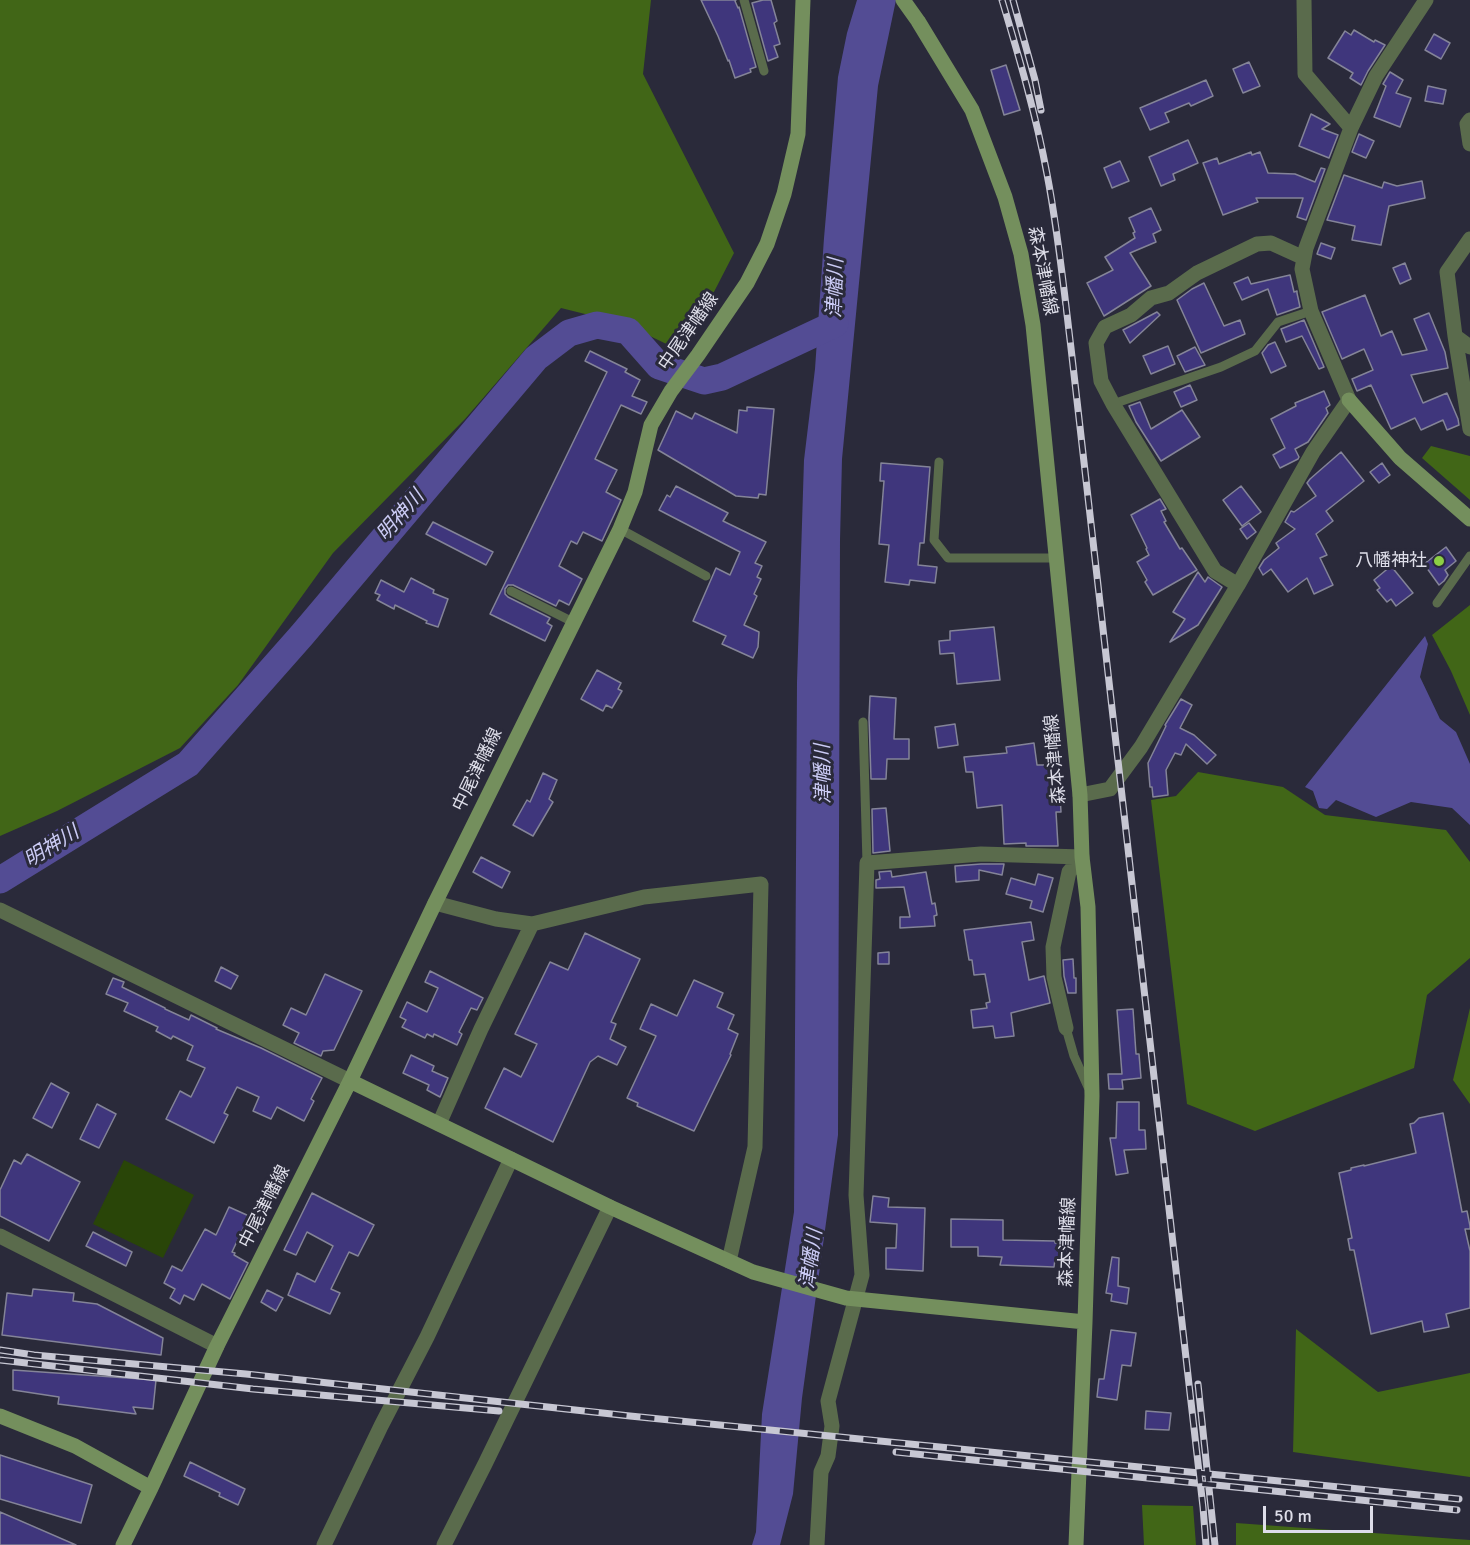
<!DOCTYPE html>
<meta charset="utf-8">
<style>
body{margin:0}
#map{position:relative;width:1470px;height:1545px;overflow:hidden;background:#2a2a3a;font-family:Signika,sans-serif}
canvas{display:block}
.scale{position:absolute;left:1263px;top:1506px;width:110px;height:27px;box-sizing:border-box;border:3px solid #dedee9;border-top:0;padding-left:8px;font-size:18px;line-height:21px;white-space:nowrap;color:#dedee9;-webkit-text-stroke:4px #2a2a3a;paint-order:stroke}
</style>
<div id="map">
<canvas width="1470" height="1545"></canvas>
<div class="scale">50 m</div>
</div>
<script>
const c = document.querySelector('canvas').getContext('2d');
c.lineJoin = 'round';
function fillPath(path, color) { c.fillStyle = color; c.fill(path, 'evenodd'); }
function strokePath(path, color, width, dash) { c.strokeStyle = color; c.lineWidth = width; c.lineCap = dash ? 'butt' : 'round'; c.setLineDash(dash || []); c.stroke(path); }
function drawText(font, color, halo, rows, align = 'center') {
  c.font = font + ' Signika,"Noto Sans JP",sans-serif'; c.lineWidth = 6; c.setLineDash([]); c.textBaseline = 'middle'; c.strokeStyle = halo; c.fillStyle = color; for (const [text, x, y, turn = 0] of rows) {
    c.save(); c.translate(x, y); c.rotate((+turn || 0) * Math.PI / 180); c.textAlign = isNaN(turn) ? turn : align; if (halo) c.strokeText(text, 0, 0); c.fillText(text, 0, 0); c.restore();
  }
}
const green = new Path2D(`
 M124,1160l70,35 -31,63 -70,-34z`);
const forest = new Path2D(`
 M0,0h651l-8,74 91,179 -51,99 -58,-28 -64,-16 -96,111 -132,134 -95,132 -58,63 -123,63 -57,25z
 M1431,446l39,10v44l-48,-42z
 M1470,605v110l-19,-44 -19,-36z
 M1198,772l85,15 42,28 121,15 24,32v96l-43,37 -13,73 -159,63 -68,-27 -36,-304 25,-4z
 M1470,1008v96l-17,-24z
 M1296,1329l82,63 92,-19v104l-177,-25z
 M1142,1505l51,1 3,39h-52z
 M1236,1523l234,17v5h-234z`);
const water = new Path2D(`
 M857,0h39l-18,86 -36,373 -2,81 -2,595 -36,263 -9,96 -13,51h-28l4,-13 6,-118 32,-202 3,-530 7,-222 11,-91 9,-131 14,-161 9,-44z
 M1425,636l3,8 -8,33 20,42 16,13 14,32v61l-18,-17 -41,-6 -35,15 -40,-17 -9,9 -8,-1 -6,-17 -8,-4z`);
const river = new Path2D(`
 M0,880l188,-116 114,-129 234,-277 33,-25 28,-8 31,6 31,35 45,15 18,-4 113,-53`);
const building = new Path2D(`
 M701,0h35l-1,1 3,7 1,-1 17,60 -6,2 1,3 -16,6 -6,-18 -1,1 -10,-25z
 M763,0h8l6,21 -3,2 6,21 -6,2 4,11 -10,4 -16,-58z
 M1354,30l20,12 1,-2 10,5 -17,26 -7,14 -11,-7 3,-5 -25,-15 17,-27 6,4z
 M1434,34l16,9 -9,16 -16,-9z
 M1249,62l11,24 -17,7 -10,-24z
 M1006,65l14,45 -16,5 -13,-45z
 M1390,72l13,8 -7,13 15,5 -11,29 -26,-10 12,-31 -3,-2z
 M1206,80l7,16 -22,10 -2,-3 -24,10 4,9 -19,8 -10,-22z
 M1428,86l18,4 -3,14 -18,-3z
 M1311,114l19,10 -8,5 16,6 -9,23 -30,-12z
 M1359,134l15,7 -8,17 -14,-6z
 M1188,140l10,23 -25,11 2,6 -14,6 -12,-29z
 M1251,152l1,3 8,-3 8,21 27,1 20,8 6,-14 4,1 -19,51 -9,-3 6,-19h-47l2,4 -35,13 -20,-52 14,-5 2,6z
 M1120,161l9,20 -17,7 -8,-20z
 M1344,175l38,13 2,-6 13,4 25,-5 3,17 -36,8 -8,39 -29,-5 3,-14 -28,-6z
 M1151,208l10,22 -8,4 3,8 -26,11 21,33 -47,30 -17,-33 26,-13 -8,-13 30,-19 -2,-5 2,-1 -6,-14z
 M1321,243l14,5 -4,11 -14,-5z
 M1405,263l6,16 -11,5 -7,-16z
 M1290,275l4,17 3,-1v2l3,14 -23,8 -9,-26 -26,11 -8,-17 14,-6 3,7z
 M1204,283l20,43 16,-6 5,14 -44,19 -24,-53 15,-11z
 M1365,295l16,41 11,-5 10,24 25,-5 -13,-31 15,-6 16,39 3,16 -37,7 12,28 24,-10 11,26 1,6 -12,5 -4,-10 -22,10 -6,-12 -24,11 -20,-44 -14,6 -5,-12 21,-9 -9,-21 -22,10 -20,-47z
 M1157,312l3,3 -30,28 -7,-13z
 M1304,320l20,47 -5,2 -17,-33 -16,6 -5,-13z
 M1275,342l11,24 -15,7 -9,-20 6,-8z
 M1168,346l7,18 -24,10 -8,-18z
 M1195,347l10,18 -20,7 -8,-16z
 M590,351l37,18 -2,3 15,8 -8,16 15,6 -6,12 -20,-9 -26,54 22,11 -11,22 15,8 -19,41 -19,-9 -6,12 -6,-3 -12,25 23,13 -13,26 -10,-5 -3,6 -43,-21h-5l-3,4v5l3,3 42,21 -3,5 5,3 -7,15 -55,-27 117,-242 -22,-11z
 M1190,385l7,15 -16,7 -7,-15z
 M1324,391l6,14 -4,3 2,5 -20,29 -13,7 4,8 -1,2 -18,9 -7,-13 12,-7 -14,-29 25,-13 -1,-3z
 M1140,402l11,27 31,-19 18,27 -39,24 -25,-39 -7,-16z
 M747,407l27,2 -8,86 -7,-1 -1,4 -22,-2 -78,-46 18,-39 16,8 3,-6 42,20 2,-23 8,1z
 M1341,452l23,29 -38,30 7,10 -17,13 11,21 -7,3 13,27 -19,9 -7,-16 -19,14 -17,-23 -8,6 -4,-7 5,-8 15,-12 -3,-5 19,-14 -10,-7 6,-11 3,1 22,-16 -9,-13 3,-4z
 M881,463l49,4 -6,76h-4l-2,22 19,2 -2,16 -25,-3 -1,5 -24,-3 4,-37 -10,-1 5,-63h-4z
 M1382,463l8,12 -11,8 -9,-11z
 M676,486l52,27 -5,8 43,21 -11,21 7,3 -5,11 4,2 -7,15 3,2 -13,29 15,7 -1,15 -5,11 -31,-14 4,-8 -33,-15 23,-53 14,7 10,-23 -81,-42 8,-15 3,2z
 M1241,486l20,26 -19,14 -19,-26z
 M1160,499l6,10 -5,2 5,10 -2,1 16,27 2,-1 15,22 -44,25 -8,-13 2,-2 -10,-18 12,-7 -3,-6 1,-1 -16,-33z
 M433,522l60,30 -7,13 -60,-31z
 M1249,523l7,9 -9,7 -7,-10z
 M1446,547l10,14 -11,9 3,5 -4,6 -5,4 -15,-21z
 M1391,566l22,27 -17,13 -5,-7 -4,3 -10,-12 3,-2 -6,-8z
 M1198,572l7,10 3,-5 14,10 -24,38 -28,17 15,-23 -12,-7z
 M411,578l23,12 -1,3 15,6 -10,28 -12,-4 1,-2 -32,-16 -1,4 -17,-9 3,-5 -5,-2 6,-13 23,12z
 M994,627l6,53 -43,4 -3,-31 -14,1 -1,-13 11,-1v-9z
 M597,670l24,13 -3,6 4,2 -10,17 -6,-3 -3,6 -22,-12z
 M870,696l26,2 -2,41h15v20h-22l-1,20h-15l-2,-61z
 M1181,699l11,6 -12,23 14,7 22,20 -9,9 -21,-20 -5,11 -6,-2 -9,17 2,25 -15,2 -1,-10h-2l-2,-24 18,-37 -1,-1z
 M955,724l3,21 -20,3 -3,-21z
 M1034,743l3,22h15v31h8l1,16h-5l2,34h-32v-3l-22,1 -2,-39 -25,3 -4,-36h-7l-2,-15 43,-4 -1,-6z
 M543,773l14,7 -8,19 4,3 -20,34 -20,-11 14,-25 3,2z
 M886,808l4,43 -17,2 -1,-44z
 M481,857l29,15 -8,16 -29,-16z
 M981,864h23l-2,11 -23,-5v10l-23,2 -1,-16z
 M891,871l1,6 34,-5 6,32 3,-1 2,12 -3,1 1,10 -35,2v-11h10l-6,-30 -28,1v-8l4,-1 -1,-7z
 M1038,874l15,4 -10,34 -13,-4 2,-7 -26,-7 5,-16 24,7z
 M1031,922l3,18 -12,2 7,38 15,-4 6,27 -39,10 3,23 -19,2 -2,-12 -20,2 -2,-18 16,-2 -1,-5 4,-1 -5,-28 -11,1 -2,-15h-3l-5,-30z
 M585,933l55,26 -29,63 5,2 -6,15 16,8 -9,18 -19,-9 -8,6 -37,80 -68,-34 19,-40 17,9 16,-33 -22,-10 35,-72 18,8z
 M889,952v12h-11v-11z
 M1073,959l1,19h2v15h-8l-4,-17 -1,-16z
 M221,967l17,9 -7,13 -16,-8z
 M430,971l53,27 -6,12 -6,-2 -12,24 3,2 -5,11 -23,-11 -1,3 -6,-3 -2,4 -23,-11 4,-7 -6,-3 7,-15 20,10 11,-24 -13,-6z
 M325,974l37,17 -28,59 -11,1 -2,5 -27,-13 5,-10 -16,-8 8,-17 15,7z
 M113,978l11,4 -2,5 43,21v1l24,11 2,-5 26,13 -1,1 45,19 61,30 -11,21 3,2 -10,20 -27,-14 -6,12 -18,-8 6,-14 -22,-10 -13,26 4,2 -14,28 -48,-24 14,-28 11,6 14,-29 -18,-8 6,-14 -20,-10 -2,3 -15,-8 2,-4 -34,-16 4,-8 -22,-9z
 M694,980l29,13 -6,14 17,8 -6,14 10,5 -8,20 1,1 -37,76 -57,-25 1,-3 -11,-5 29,-62 -16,-7 11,-25 26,12z
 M1133,1009l3,45h3l2,24 -19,2 1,9h-14l-1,-15h14l-5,-64z
 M411,1055l23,11 -2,5 16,7 -8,19 -13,-7 2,-5 -26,-12z
 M51,1083l18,10 -17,35 -19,-10z
 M1117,1102h22v28h6l1,19 -22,1 4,23 -12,2 -6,-37h6z
 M97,1104l19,10 -17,34 -19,-9z
 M1443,1113l19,99 5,-1 3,15v3h-5l5,22v57l-24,6 3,13 -25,5 -2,-11 -51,13 -17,-84h-4l-2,-11 4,-1 -13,-65 12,-3v-2l13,-3v1l52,-13 -6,-29 4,-1 5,-5z
 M27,1154l53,28 -31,59 -49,-25v-26l14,-30 7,4z
 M312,1193l62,32 -16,31 -9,-4 -18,37 9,4 -10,21 -42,-19 9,-22 18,9 18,-36 -26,-14 -11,23 -12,-5z
 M873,1196l16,2 -1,9 37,1 -2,63 -37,-2v-21h10l1,-24 -27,-2z
 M229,1207l20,9 -17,36 3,1 -1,2 14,8 -18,36 -28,-15 -8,16 -10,-5 -4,9 -10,-6 5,-9 -11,-6 8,-17 10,5 23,-42 11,6z
 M254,1217l11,5 -6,11 -11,-5z
 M951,1219l52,1v20l52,1v2h12v17l-12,-1 -1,8 -54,-2 2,-8 -24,-1v-9h-27z
 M93,1232l39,20 -6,14 -40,-20z
 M1112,1257l7,1 -1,28 11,2 -2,16 -16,-3 1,-7 -6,-1z
 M33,1289l41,4 -1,8 24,3 66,34 -2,17 -159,-20 5,-42 25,3z
 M267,1290l16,8 -7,13 -15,-9z
 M1111,1330l25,3 -5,33 -9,-1 -5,35 -20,-3 2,-18h5z
 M13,1370l143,10 -3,29 -20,-2 3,7 -78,-10 1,-7 -46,-7z
 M1146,1411l25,2 -2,17 -24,-1z
 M0,1455l92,30 -11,38 -81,-24z
 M190,1462l55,27 -7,16 -19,-9 1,-3 -36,-17z
 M0,1512l76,33h-76z`);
const lane = new Path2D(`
 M744,0l20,71
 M1113,404l108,-37 34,-16 23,-29 33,-11
 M939,462l-5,78 14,18h108
 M620,529l86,47
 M511,591l62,31
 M1437,603l33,-47
 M863,722l4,141
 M1066,1028l8,28 14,31`);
const street = new Path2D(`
 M1304,0l1,74 46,54
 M1470,120l-3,4 3,20
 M1470,239l-23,33 8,64 15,93
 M1455,336l15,11
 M1238,585l-23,-14 -102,-167 -12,-23 -5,-38 9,-16 26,-12 20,-17 18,-5 28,-20 60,-29 14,-1 33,15
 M1080,795l30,-6 31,-42 97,-162 75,-133 36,-52 -38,-89 -9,-42 4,-21 45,-120 25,-52 50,-76
 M435,903l61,16 36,5 112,-27 117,-13 -6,263 -26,114
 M0,910l350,171
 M1066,1028l-12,-51 -1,-30 16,-75 13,-15
 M439,1124l42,-95 51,-105
 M0,1236l217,110
 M324,1545l57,-119 46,-89 84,-178
 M444,1545l41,-81 125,-257
 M817,1545l4,-73 7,-16 4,-30 -4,-25 34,-126 -6,-80 11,-332 114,-9 101,3`);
const secondary = new Path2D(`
 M903,0l15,21 54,89 33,87 16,57 12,71 47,470 2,62 6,50 4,189 -7,226 -9,223
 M1349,400l51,58 70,61
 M350,1081l260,126 143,65 93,26 239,24
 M0,1416l75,30 76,42
 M123,1545l28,-57 66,-142 133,-265 85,-178 185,-374 15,-37 16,-67 20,-34 27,-36 49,-72 20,-39 17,-50 14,-60 5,-134`);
const rail = new Path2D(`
 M1002,0c17,57 34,115 45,174 11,57 17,116 24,174l132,1159 3,38
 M1013,0l22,80 6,30
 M0,1350l34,5 212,19 384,42 829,83
 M0,1360l253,29 246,22
 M1198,1384l17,161
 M896,1452l561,58`);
const markers = [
 [1439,561,6,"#8cce45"]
];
const streetNames = [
 ["森本津幡線",1042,271,79],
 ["中尾津幡線",689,332,-55],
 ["森本津幡線",1056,759,-95],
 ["中尾津幡線",478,770,-64],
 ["中尾津幡線",265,1207,-63],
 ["森本津幡線",1068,1242,-88]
];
const poiNames = [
 ["八幡神社",1427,561]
];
const waterNames = [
 ["津幡川",836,288,-88],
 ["明神川",401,516,-49],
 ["津幡川",824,774,-91],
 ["明神川",52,847,-32],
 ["津幡川",812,1259,-82]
];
fillPath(green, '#294508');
fillPath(forest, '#416617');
fillPath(water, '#534c94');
strokePath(river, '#534c94', 27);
fillPath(building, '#3f367c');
strokePath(building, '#848498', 1.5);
strokePath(lane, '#5a6b4c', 9);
strokePath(street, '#5a6b4c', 15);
strokePath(secondary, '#748f5d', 15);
strokePath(rail, '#c7c7d3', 7);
strokePath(rail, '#2a2a3a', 4.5, [14]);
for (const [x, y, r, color] of markers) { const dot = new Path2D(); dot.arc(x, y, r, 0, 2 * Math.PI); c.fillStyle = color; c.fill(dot); strokePath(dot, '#2a2a3a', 2); }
drawText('18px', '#dedee9', '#2a2a3a', streetNames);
drawText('18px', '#dedee9', '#2a2a3a', poiNames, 'right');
drawText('italic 20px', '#cbcbf5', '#2a2a3a', waterNames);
</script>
